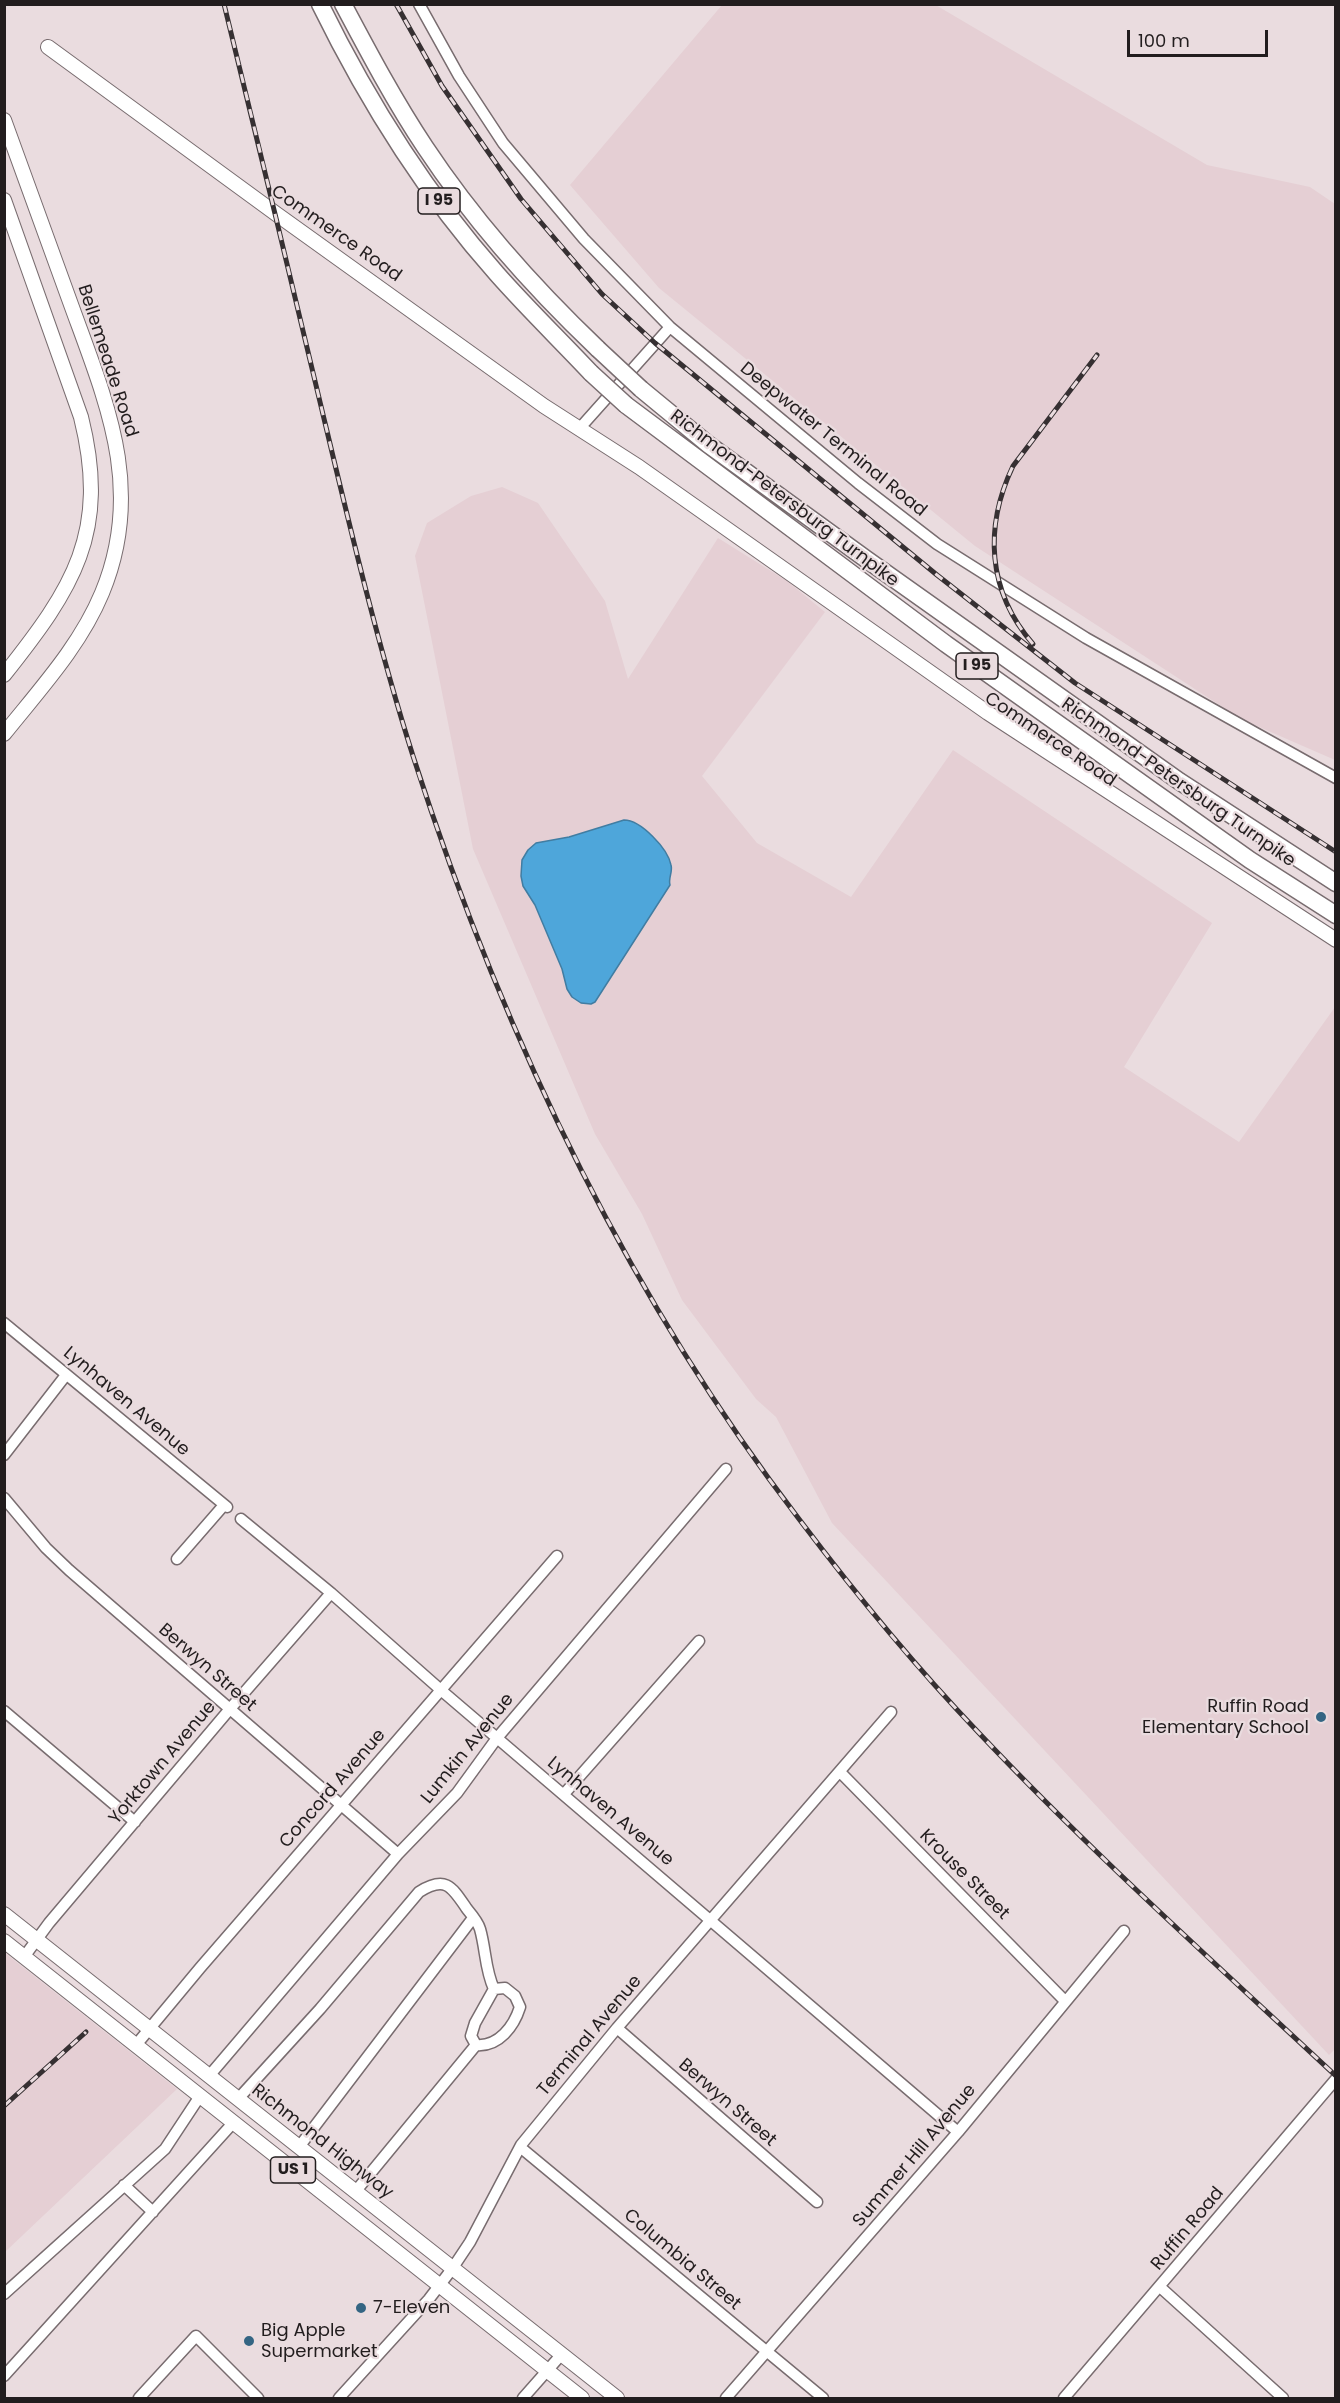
<!DOCTYPE html>
<style>
body{margin:0}
#map{position:relative;width:1340px;height:2403px;overflow:hidden;background:#eadcdf;font-family:Poppins,sans-serif}
canvas{display:block}
.frame{position:absolute;inset:0;border:6px solid #221d1e;pointer-events:none}
.scale{position:absolute;left:1127px;top:30px;width:141px;height:27px;box-sizing:border-box;border:3px solid #221d1e;border-top:0;padding-left:8px;font-size:18px;line-height:21px;white-space:nowrap;color:#221d1e;-webkit-text-stroke:4px #eadcdf;paint-order:stroke}
</style>
<div id="map">
<canvas width="1340" height="2403"></canvas>
<div class="frame"></div>
<div class="scale">100 m</div>
</div>
<script>
const c = document.querySelector('canvas').getContext('2d');
c.lineJoin = 'round';
function fillPath(path, color) { c.fillStyle = color; c.fill(path, 'evenodd'); }
function strokePath(path, color, width, dash) { c.strokeStyle = color; c.lineWidth = width; c.lineCap = dash ? 'butt' : 'round'; c.setLineDash(dash || []); c.stroke(path); }
function drawText(font, color, halo, rows, align = 'center') {
  c.font = font + ' Poppins,sans-serif'; c.lineWidth = 4.5; c.setLineDash([]); c.textBaseline = 'middle'; c.strokeStyle = halo; c.fillStyle = color; for (const [text, x, y, turn = 0] of rows) {
    c.save(); c.translate(x, y); c.rotate((+turn || 0) * Math.PI / 180); c.textAlign = isNaN(turn) ? turn : align; if (halo) c.strokeText(text, 0, 0); c.fillText(text, 0, 0); c.restore();
  }
}
const built = new Path2D(`
 M934,4l273,161 103,22 25,17v556l-94,-41 -266,-173 -316,-258 -89,-103 152,-180z
 M502,487l36,16 67,98 23,78 90,-141 69,43 38,31 -123,164 55,67 94,54 102,-147 259,173 -88,144 115,75 96,-135 1,1041 -7,7 -497,-532 -56,-106 -20,-18 -74,-99 -40,-86 -47,-80 -122,-285 -58,-293 12,-33 44,-27z
 M5,1953l172,136 -172,163z`);
const water = new Path2D(`
 M624,820c17,0 44,29 47,45 2,7 -3,13 -1,20l-75,117 -4,2 -10,-1 -9,-6 -5,-8 -5,-20 -27,-64 -12,-19 -2,-10 1,-16 6,-10 8,-7 33,-6z`);
const minor = new Path2D(`
 M419,4l40,72 44,67 81,96 86,88 188,156 79,61 149,94 250,140
 M579,429l91,-102
 M4,1323l223,184
 M4,1455l62,-80
 M4,1498l42,50 23,22 329,284
 M241,1519l90,74 111,98 516,441
 M177,1559l47,-54
 M4,1711l131,111
 M840,1772l225,229
 M564,1794l135,-153
 M24,1957l25,-34 180,-213 102,-117
 M505,1988l10,8 5,11c-6,19 -21,40 -44,38l-5,-9 4,-13 19,-34z
 M617,2028l200,174
 M136,2045l64,-77 357,-412
 M209,2076l189,-222 59,-61 40,-55 229,-269
 M238,2099l82,-90 99,-117c27,-17 33,-5 48,17 5,6 11,13 13,20 6,21 5,41 14,60
 M299,2147l174,-229
 M520,2147l303,251
 M124,2185l29,27
 M355,2192l121,-147
 M1160,2287l123,111
 M4,2294l161,-145 35,-53
 M4,2376l229,-253
 M139,2398l57,-62 62,62
 M339,2398l90,-99 23,-30 18,-27 51,-97 96,-117 274,-316
 M523,2398l38,-43
 M726,2398l232,-266 166,-201
 M1064,2398l272,-319`);
const major = new Path2D(`
 M48,47l227,166 269,193 95,61 349,246 348,227
 M4,120c22,60 43,120 65,179 36,100 77,188 33,294 -22,53 -62,96 -98,141
 M4,200l77,217c29,116 -8,171 -77,258
 M4,1914l613,484
 M4,1941l578,457`);
const highway = new Path2D(`
 M320,4c47,96 106,190 177,270 30,34 63,66 94,99
 M343,4c26,49 52,98 82,143 49,74 109,141 173,202
 M641,389l68,56 157,114 313,222 157,102
 M626,405l320,239 304,216 86,55`);
const rail = new Path2D(`
 M224,4c31,126 61,251 91,377 30,125 59,252 98,375 87,271 212,536 386,763 56,74 115,146 179,213 113,120 237,231 358,344
 M396,4l46,82 79,113 81,95 53,49 282,232 138,108 261,169
 M1033,644c-46,-53 -49,-117 -20,-178l84,-111
 M4,2106l82,-74`);
const highwayBridge = new Path2D(`
 M598,349l43,40
 M591,373l35,32`);
const markers = [
 [1321,1717,6,"#346583"],
 [361,2308,6,"#346583"],
 [249,2341,6,"#346583"]
];
const shields = [
 [439,201,42],
 [977,666,42],
 [293,2170,45]
];
const shieldNames = [
 ["I 95",439,201],
 ["I 95",977,666],
 ["US 1",293,2170]
];
const streetNames = [
 ["Commerce Road",336,234,35],
 ["Bellemeade Road",107,361,72],
 ["Deepwater Terminal Road",833,440,39],
 ["Richmond-Petersburg Turnpike",784,499,37],
 ["Commerce Road",1050,740,34],
 ["Richmond-Petersburg Turnpike",1178,783,35],
 ["Lynhaven Avenue",126,1402,40],
 ["Berwyn Street",207,1668,41],
 ["Lumkin Avenue",468,1749,-51],
 ["Yorktown Avenue",163,1763,-50],
 ["Concord Avenue",333,1789,-49],
 ["Lynhaven Avenue",610,1812,40],
 ["Krouse Street",964,1875,45],
 ["Terminal Avenue",590,2036,-50],
 ["Berwyn Street",727,2103,41],
 ["Richmond Highway",322,2142,38],
 ["Summer Hill Avenue",915,2156,-50],
 ["Ruffin Road",1188,2229,-50],
 ["Columbia Street",682,2260,40]
];
const poiNames = [
 ["Ruffin Road",1309,1707,"right"],
 ["Elementary School",1309,1728,"right"],
 ["7-Eleven",373,2308],
 ["Big Apple",261,2331],
 ["Supermarket",261,2352]
];
fillPath(built, '#e5cfd4');
fillPath(water, '#4ea6da');
strokePath(water, '#417da2', 1.5);
strokePath(minor, '#786c6f', 13);
strokePath(major, '#786c6f', 16);
strokePath(highway, '#786c6f', 19);
strokePath(minor, '#fff', 10);
strokePath(major, '#fff', 14);
strokePath(highway, '#fff', 16);
strokePath(rail, '#363032', 5);
strokePath(rail, '#eadcdf', 3, [9]);
strokePath(highwayBridge, '#786c6f', 19, []);
strokePath(highwayBridge, '#fff', 16);
for (const [x, y, r, color] of markers) { const dot = new Path2D(); dot.arc(x, y, r, 0, 2 * Math.PI); c.fillStyle = color; c.fill(dot); strokePath(dot, '#eadcdf', 2); }
for (const [x, y, w] of shields) { const box = new Path2D(); box.roundRect(x - w / 2, y - 13, w, 26, 4.5); c.fillStyle = '#eadcdf'; c.fill(box); strokePath(box, '#221d1e', 1.5); }
drawText('bold 16px', '#221d1e', null, shieldNames);
drawText('18px', '#221d1e', '#eadcdf', streetNames);
drawText('18px', '#221d1e', '#eadcdf', poiNames, 'left');
</script>
